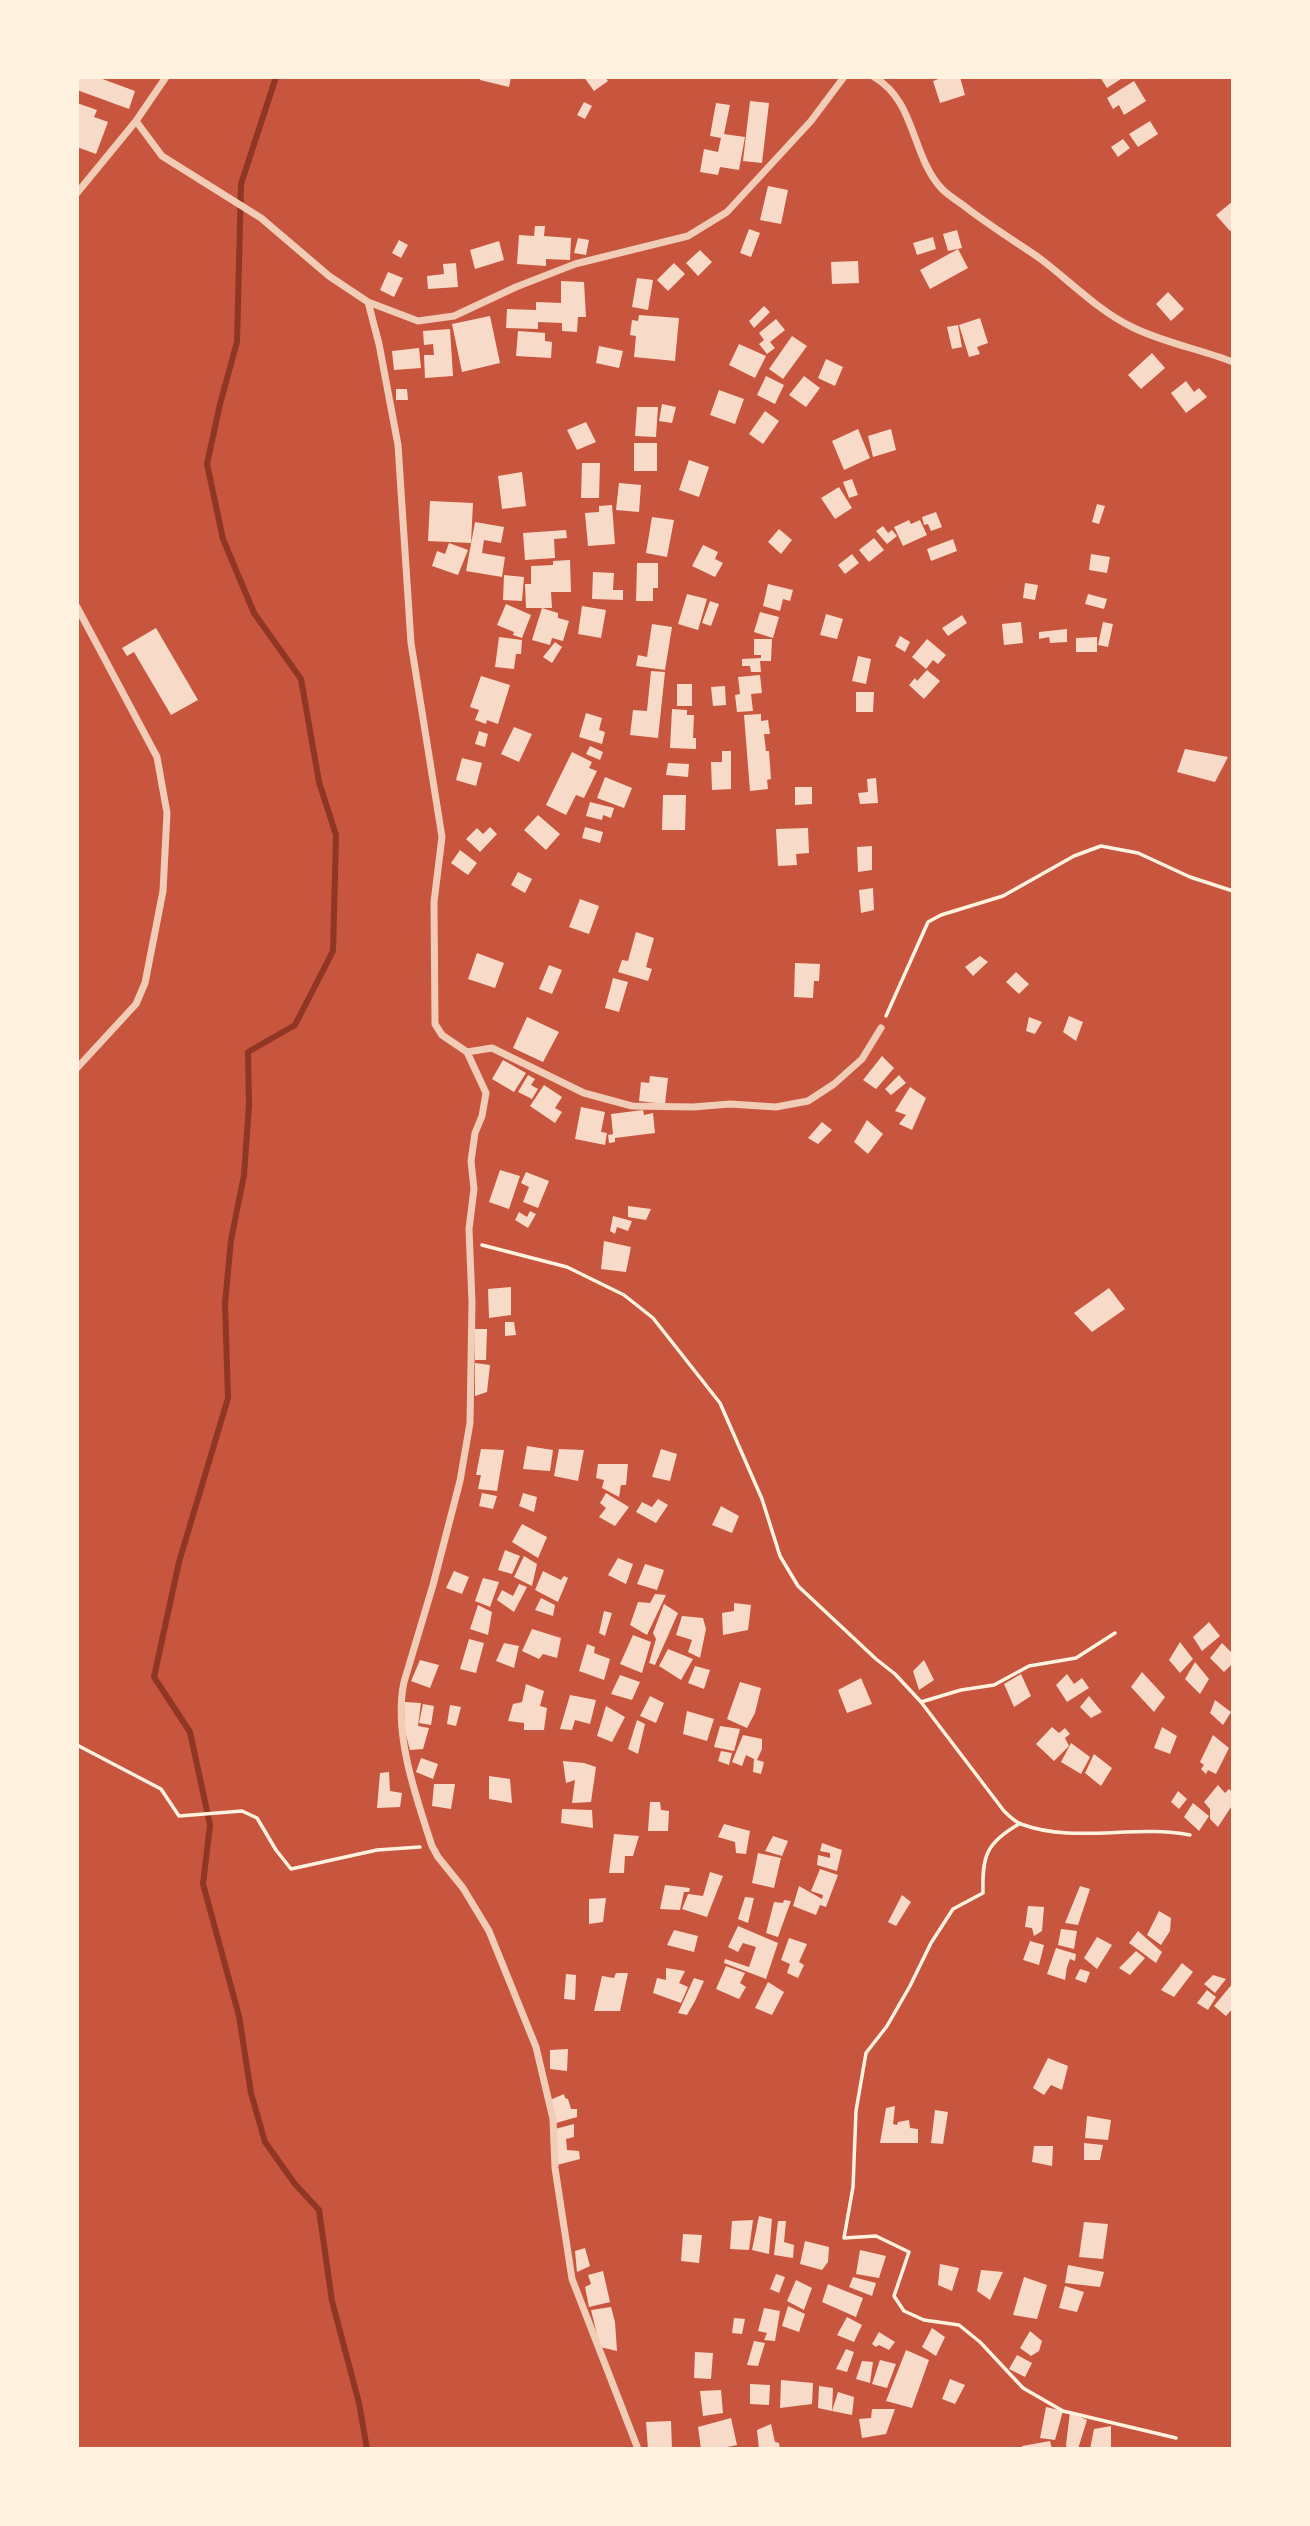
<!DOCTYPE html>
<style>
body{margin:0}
#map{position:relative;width:1310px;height:2526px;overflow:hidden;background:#c8553d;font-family:"Noto Sans",sans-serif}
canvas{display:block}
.frame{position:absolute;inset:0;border:79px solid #fff3e0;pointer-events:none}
</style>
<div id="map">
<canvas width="1310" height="2526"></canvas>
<div class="frame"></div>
</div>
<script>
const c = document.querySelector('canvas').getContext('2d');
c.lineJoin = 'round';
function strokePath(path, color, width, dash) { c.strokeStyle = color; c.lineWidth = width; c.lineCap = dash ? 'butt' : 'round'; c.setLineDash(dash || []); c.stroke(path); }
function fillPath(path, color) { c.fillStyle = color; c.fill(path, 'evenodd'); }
const stream = new Path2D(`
 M276,77l-35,107 -4,158 -17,62 -13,60 16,75 31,74 47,66 18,103 17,53 -3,116 -38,74 -47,27 1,53 -5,70 -13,65 -6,63 3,95 -49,164 -25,115 36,55 20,93 -7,59 36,132 12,77 14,49 30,42 24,26 13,91 27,102 8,46`);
const building = new Path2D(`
 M77,77h20l38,14 -6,18 -52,-19z
 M480,77h31l-2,10 -29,-7z
 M584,77h21l3,4 -14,10z
 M944,77h16l5,18 -25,8 -7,-22z
 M1100,77h24l-17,11z
 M1134,81l12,20 -22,14 -5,-10 -6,4 -6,-11z
 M750,101l19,2 -7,60 -19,-2z
 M584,102l8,4 -7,13 -8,-4z
 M77,103l20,7 -3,7 14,5 -12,32 -19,-7z
 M716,103l14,2 -6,29 21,3 -6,33 -19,-3 -2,8 -18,-3 4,-23 14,3 3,-14 -11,-2z
 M1150,121l8,13 -20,13 -9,-13z
 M1123,139l7,9 -12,9 -7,-10z
 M768,186l20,4 -7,34 -21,-4z
 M1233,201v28l-3,2 -14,-16z
 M535,226h10l-1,10 27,2 -1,22 -24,-1v7l-29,-2 2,-29 15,1z
 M749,229l11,4 -9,24 -11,-4z
 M957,230l5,18 -14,3 -5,-17z
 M933,237l3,12 -19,6 -4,-12z
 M578,238l11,2 -3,15 -12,-2z
 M399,240l9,5 -7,13 -9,-5z
 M499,241l5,19 -29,9 -5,-19z
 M958,249l10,19 -38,21 -10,-19z
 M700,250l12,12 -14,14 -12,-13z
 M858,261l1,22 -27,1 -1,-22z
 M456,263l2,24 -30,2 -1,-13 17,-2 -1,-10z
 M674,263l11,11 -17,17 -11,-11z
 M388,272l15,6 -9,19 -14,-7z
 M637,278l16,2 -5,30 -16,-3z
 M561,281l23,1 2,35h-8l-1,15 -15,-1v-8l-24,-1v7l-32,-1 1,-19 29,1v-8l25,1z
 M1168,292l16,17 -13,12 -15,-17z
 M764,306l6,6 -16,16 -5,-7z
 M639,315l40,3 -4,43 -41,-4 2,-21 -6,-1 2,-15 6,1z
 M490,316l10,47 -38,9 -10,-48z
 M980,318l8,25 -11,4 3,7 -11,3 -10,-32z
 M776,319l9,11 -15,12 5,6 -8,6 -8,-10 5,-4 -5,-7z
 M958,325l4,22 -10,2 -5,-22z
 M450,329l3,47 -28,2 -1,-23h10l-1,-11 -9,1 -1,-14z
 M518,331l27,2v8l7,1 -1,16 -35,-2z
 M792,336l15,10 -24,33 -14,-10z
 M739,344l27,12 -11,22 -26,-13z
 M599,346l24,5 -4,17 -23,-5z
 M419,348l2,20 -27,2 -2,-19z
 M1152,353l13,15 -24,21 -13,-14z
 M826,359l17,8 -8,19 -17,-8z
 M766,376l18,9 -9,19 -18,-9z
 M804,376l16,12 -14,19 -17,-12z
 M1186,381l8,11 5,-4 8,9 -21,16 -15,-20z
 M396,389h11l1,11h-12z
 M719,390l25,9 -9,25 -25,-9z
 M662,404l14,3 -4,16 -13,-2z
 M637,407h21l-2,30 -21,-1z
 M765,411l14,10 -16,23 -14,-10z
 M586,422l10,20 -19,8 -10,-20z
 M858,429l12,29 -26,12 -12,-29z
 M891,429l5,21 -23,7 -5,-21z
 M634,443h23v28h-23z
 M689,460l20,7 -10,30 -20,-7z
 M582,463h18l-1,35h-18z
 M522,472l4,34 -24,3 -4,-33z
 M852,479l6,16 -9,3 -6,-16z
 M619,483l22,2 -2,27 -23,-2z
 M839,487l13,21 -17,11 -14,-21z
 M430,501l43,2 -2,40 -43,-2z
 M1097,504l8,2 -6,18 -7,-2z
 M612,505l3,39 -27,2 -3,-33 14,-1v-6z
 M936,512l6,15 -11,4 -3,-7 -4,1 -2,-8z
 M652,517l22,3 -7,37 -21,-4z
 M909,520l2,4 9,-4 7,15 -24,11 -9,-19z
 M475,522l29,5 -3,16 -17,-3 -2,13 23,4 -3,20 -36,-6z
 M883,526l5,7 4,-3 5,6 -10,8 -11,-13z
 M779,529l13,11 -11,14 -13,-12z
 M566,530l1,8 -13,1 1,19 -30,2 -2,-27z
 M874,538l10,12 -15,12 -10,-12z
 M953,539l4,12 -26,10 -4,-12z
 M449,543l19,7 -10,25 -26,-9 5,-15 8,3z
 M703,545l15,7 -3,7 8,4 -8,14 -23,-11z
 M852,554l7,9 -14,11 -7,-9z
 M1091,554l19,3 -3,16 -18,-3z
 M570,560l1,32h-20l1,16h-26l-1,-24h6v-18l22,-1v-4z
 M637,563h21v25h-5v13h-17z
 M593,572l21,1 -1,17h10v10l-31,-1z
 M504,575l20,2 -2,24 -19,-1z
 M1025,583l13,2 -3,15 -12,-2z
 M768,584l25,6 -3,11 -7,-2 -3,12 -17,-5z
 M687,594l20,5 -9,31 -20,-6z
 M1088,594l19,5 -3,10 -19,-5z
 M710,601l9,3 -8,22 -9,-3z
 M506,604l25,11 -9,23 -9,-3 1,-3 -17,-7z
 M582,606l24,4 -5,28 -23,-4z
 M542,608l16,5v5l11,3 -6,20 -11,-3 -2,7 -18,-5z
 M760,612l19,5 -6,21 -19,-6z
 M826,614l17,5 -6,20 -17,-4z
 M962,615l5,8 -19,13 -6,-8z
 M1021,622l2,21 -19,2 -2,-21z
 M1103,622l10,2 -5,23 -10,-2z
 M652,624l20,3 -7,43 -29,-4 2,-11 9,2z
 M156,628l42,72 -27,15 -37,-63 -7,4 -5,-8z
 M1067,629v13l-17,1 -1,-6 -10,2v-7z
 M900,636l10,6 -5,10 -10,-6z
 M499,637l23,3 -1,14h-5l-2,15 -19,-2z
 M1097,637v15h-21v-14z
 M754,639h18l-1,22h-11l1,11h-10l-1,-6h-8v-7l19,-1v-3h-7z
 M927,639l19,16 -8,9 -5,-4 -7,9 -14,-12z
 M555,642l7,5 -10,16 -9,-6z
 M858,656l13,3 -5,25 -14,-3z
 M927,670l13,11 -16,18 -15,-14 6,-7 2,3z
 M651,671l14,1 -7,66 -28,-3 3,-25 14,1z
 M760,675l2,18 -11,1 2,17 -16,1 -2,-17 5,-1 -2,-17z
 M481,676l29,9 -12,39 -11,-4 -1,4 -11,-4 4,-10 -9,-3z
 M677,684h15v22h-15z
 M725,686l1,19 -13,1 -2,-19z
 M856,692h18l-1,20h-17z
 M672,709l15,1v5h7l-1,23h3v11l-26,-1z
 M586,713l16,5 -3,12 6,2 -3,12 -23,-7z
 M761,714v7l7,-1 2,14h-6l2,17h3l2,28 -4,1 1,9 -18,2 -6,-76z
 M514,727l18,7 -13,28 -18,-8z
 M479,731l9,3 -3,13 -10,-3z
 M590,746l13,6 -3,8 -14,-6z
 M1185,749l43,8 -13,25 -38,-10z
 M722,751h9v38l-19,1 -1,-28h11z
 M572,752l20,10 -3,6 8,3 -13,27 -8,-3 -10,20 -20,-10z
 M462,758l20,5 -6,23 -20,-6z
 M668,763l21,1 -1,13 -22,-2z
 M605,777l27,11 -8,20 -27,-10z
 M876,778l2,25 -18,1 -2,-11 10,-1 -1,-13z
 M795,787h17v17l-17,1z
 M663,795h23l-1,35h-23z
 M590,802l24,6 -3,10 -8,-3 -1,5 -16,-4z
 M538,815l22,19 -14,16 -22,-20z
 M490,827l7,7 -17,18 -14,-13 11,-11 6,6z
 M585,827l18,5 -3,11 -18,-5z
 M808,828l1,25 -13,1 1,11 -19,1 -2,-37z
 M872,846v24l-14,2 -1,-25z
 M460,850l17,13 -9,12 -17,-12z
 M518,872l14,7 -7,14 -14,-8z
 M873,888l1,22 -13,3 -2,-23z
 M580,899l19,7 -10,28 -20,-7z
 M636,932l18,6 -8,29 6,2 -4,12 -30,-9 4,-12 6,1z
 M477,953l27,10 -9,25 -27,-9z
 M980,956l8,6 -15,14 -8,-9z
 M795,963l25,1 -1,17h-5l-1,17 -19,-1z
 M549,965l13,5 -10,24 -13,-5z
 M1016,972l13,12 -10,10 -13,-12z
 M613,978l15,4 -9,30 -14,-4z
 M1069,1016l14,6 -7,19 -13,-9z
 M527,1017l32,15 -16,30 -30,-14z
 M1029,1017l13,5 -7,12 -9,-3z
 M882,1056l12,12 -18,21 -13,-9z
 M503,1060l23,13 -12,19 -22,-13z
 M528,1075l7,4 -4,6 7,4 -6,10 -14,-7z
 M899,1075l7,8 -15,12 -6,-6z
 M650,1076l18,2 -3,26 -26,-3 2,-19 8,1z
 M544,1085l18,12 -7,11 7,4 -7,11 -25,-17z
 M910,1087l16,11 -14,32 -13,-6 7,-9 -11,-4z
 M581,1107l24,5 -4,20 6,1 -2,12 -30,-6z
 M643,1110l1,5 9,-2 2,20 -40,5v4l-6,1 -1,-8 5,-1 -2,-20z
 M867,1120l16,14 -15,20 -14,-12z
 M822,1122l10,8 -14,14 -10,-6z
 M500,1170l20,6 -11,33 -20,-7z
 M526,1172l23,9 -11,27 -15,-6 6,-15 -8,-4z
 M628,1206l23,3 -5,11 -18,-3z
 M530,1211l6,3 -8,14 -13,-8 4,-8 8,5z
 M613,1216l19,5 -4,10 -11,-4 -2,7 -5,-3z
 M604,1241l27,6 -5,25 -25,-3z
 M511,1287v28l-22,3 -1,-29z
 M1109,1288l16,21 -33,23 -18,-19z
 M505,1322h9l2,13 -11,1z
 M474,1329h13l-1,31h-11z
 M475,1363l15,2 -3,27 -12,4z
 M527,1446l26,4 -3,21 -27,-2z
 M481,1449l23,1 -7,41 -19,-2 3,-14h-5z
 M559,1449l25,1 -6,31 -24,-5z
 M661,1449l16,5 -7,27 -18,-4z
 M598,1464h30l-2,21h-5l-2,12 -17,-9 2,-8 -8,-2z
 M482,1493l15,3 -4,13 -14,-3z
 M523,1493l14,4 -3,15 -15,-6z
 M606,1493l23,14 -14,19 -16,-9 7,-9 -6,-5z
 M658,1499l10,6 -12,18 -20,-11 6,-10 10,5z
 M721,1506l18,10 -7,17 -20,-8z
 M522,1524l25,13 -9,21 -26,-16z
 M505,1550l15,6 -8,18 -14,-4z
 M524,1556l13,8 -5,22 -18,-9z
 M618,1558l15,6 -7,20 -18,-9z
 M645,1564l19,6 -7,20 -20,-6z
 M454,1571l15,6 -7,17 -16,-6z
 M543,1571l18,9 3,-4 4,2 -10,24 -23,-12z
 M483,1578l16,4 -9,25 -15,-6z
 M519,1584l8,3 -13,25 -17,-12 5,-10 11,6z
 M655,1594l11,1 -19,40 -17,-10 8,-23 12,1z
 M541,1598l14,7 -2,11 -18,-6z
 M734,1603l17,2 -3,25 -25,5 -1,-22 12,-2z
 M664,1604l14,9 -23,52 -6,-2 7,-24 -3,-6z
 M478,1605l14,7 -4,23 -18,-6z
 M604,1611l8,2 -7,23 -6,-3z
 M682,1616l21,2 3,11 -6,29 -12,-6 4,-12 -16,-5z
 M1209,1622l11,14 -18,15 -9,-14z
 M532,1629l29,9 -4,20 -14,-4 -4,5 -17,-8z
 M633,1635l18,7 -9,31 -22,-9z
 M469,1639l15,4 -8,30 -16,-4z
 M1180,1642l13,17 -13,14 -11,-13z
 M504,1643l15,3 -5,22 -18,-7z
 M1222,1643l11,11v9l-9,9 -14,-14z
 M587,1644l8,3 -1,6 16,6 -6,21 -25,-9z
 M668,1649l25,10 -12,21 -22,-14z
 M420,1660l19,5 -9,23 -19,-7z
 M924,1660l10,20 -15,10 -6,-19z
 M1195,1662l14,17 -9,15 -15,-15z
 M695,1666l15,4 -6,19 -16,-6z
 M1142,1672l23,25 -11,15 -23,-25z
 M1021,1674l10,22 -17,11 -10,-23z
 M1067,1674l7,10 8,-6 7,10 -22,14 -11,-17z
 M620,1675l20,7 -8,18 -21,-6z
 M861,1678l11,26 -25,9 -9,-23z
 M740,1682l21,6 -6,25 -8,15 -20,-9z
 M526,1684l18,7 -4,15 7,2 -3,22h-20v-7l-16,-2 5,-17 9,-2z
 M570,1695l26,5 -6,24 -15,-4 -3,10 -12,-1z
 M650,1696l14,7 -8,20 -16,-7z
 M1089,1696l13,16 -11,6 -11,-11z
 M1215,1700l16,12 -8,13 -13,-12z
 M404,1702l17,1 -3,23 11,2 -6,21 -13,1 -5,-19z
 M423,1704l11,2 -3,19 -12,-2z
 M450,1705l11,2 -5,19 -9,-2z
 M606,1706l19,11 -13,25 -15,-6z
 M687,1711l27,8 -7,22 -24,-7z
 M637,1720l8,4 -7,30 -10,-5z
 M720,1726l20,3 -6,22 -20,-4z
 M1052,1727l7,6 6,-5 5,6 -5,4 4,8 -15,15 -18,-17z
 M1162,1727l15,9 -7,18 -16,-6z
 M743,1735l19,4v10l-5,11 7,2 -3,12 -8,-2 1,-13 -8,-4 -4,11 -10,-4z
 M1213,1735l16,13 -13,26 -8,-4 -2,4 -5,-5 3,-4 -4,-3z
 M1071,1743l19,14 -9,17 -20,-12z
 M721,1751l11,2 -3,12 -11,-4z
 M1094,1754l18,14 -11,18 -16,-13z
 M421,1758l17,6 -5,15 -17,-7z
 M563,1761l21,2 12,4 -5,35 -19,1 3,-23 -9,3z
 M389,1772l1,19 12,2 -2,14 -23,1 3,-35z
 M489,1776l21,3 2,24 -23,-4z
 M434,1784h21l-4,25 -19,-3z
 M1218,1785l7,8 4,-4 4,4v11l-15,23 -8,-8v-10l-6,-7z
 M1178,1791l9,8 -8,10 -8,-7z
 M650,1802h10l1,8 8,1 -1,20h-20z
 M1193,1803l16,13 -10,15 -15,-14z
 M562,1809l30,1 1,18 -32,-5z
 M724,1824l26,7 -4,23 -10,-1 -1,-11 -17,-5z
 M614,1834l25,2 -6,20h-8l-1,17h-15z
 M773,1836l15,5 -6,15 -17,-5z
 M822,1843l20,7 -5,21 -20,-6 1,-10 12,3v-5l-10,-2z
 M758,1853l23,5 -7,30 -22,-5z
 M820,1869l18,6 -12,32 -6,-2 -4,10 -23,-9 6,-20 23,13 1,-4 -12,-4z
 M710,1872l13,4 -16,41 -25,-8 6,-15 15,2z
 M665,1885l25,3 -1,4h-5l-4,18 -20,-1z
 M1080,1886l10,3 -12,36 -13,-2z
 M902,1895l9,7 -15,24 -8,-4z
 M745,1897l9,1 -6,25 -10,-4z
 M606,1898l-3,24 -14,2v-25z
 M784,1900l7,1 -13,36 -12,-4 8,-31 9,1z
 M1028,1906l16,1 -2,24 -8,5 -2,-8 -7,-1z
 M1159,1911l12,7 -1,13 -9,14 -14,-10z
 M738,1926l40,17 -12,36 -42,-16 1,-4 24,8 7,-20 -13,-4 -5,9 -10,-5z
 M1061,1929l16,2 -3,18 -16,-4z
 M674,1930l24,6 -4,16 -27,-7z
 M1138,1931l24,21 -6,11 -27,-20z
 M1097,1937l15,8 -15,24 -13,-11z
 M789,1938l18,6 -8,18 5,3 -6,13 -11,-5 3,-9 -9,-4z
 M1030,1941l14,4 -5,20 -16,-5z
 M1056,1948l20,6 -1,7 -5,-2 -3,8 -2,13 -18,-6z
 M1136,1951l9,7 -15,17 -11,-7z
 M1182,1963l11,9 -19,25 -13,-7z
 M726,1966l19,7 -5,10 6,4 -7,12 -23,-10z
 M666,1968l19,3 -6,12 9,4 -7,16 -28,-10 4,-15 9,2z
 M1080,1969l10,3 -4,11 -11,-4z
 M616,1973h12l-8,38h-26l8,-35 12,2z
 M566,1974l10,1 -1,25 -11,-1z
 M1213,1975l13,4 -11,14 -11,-9z
 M694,1978l10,3 -9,20 -8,14 -9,-2z
 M768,1982l16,10 -12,23 -17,-7z
 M1233,1983v25l-7,8 -12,-10z
 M1207,1990l9,7 -8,13 -11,-7z
 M568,2049l-1,22 -17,-2v-19z
 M1048,2058l20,8 -6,24 -11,-5 -7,10 -11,-7z
 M564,2094l1,4 3,1 3,10h6v8l-21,6 -6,-23z
 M895,2106l-2,18 4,1 1,-3 11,-2 1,8 8,1v14h-38l6,-35z
 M935,2110l13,2 -5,32 -12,-1z
 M1087,2116l24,4 -3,20 -23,-2z
 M574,2124v13l-8,2 1,11 12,1 1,8 -23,6 -2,-36z
 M1084,2143l19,2 -3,15h-16z
 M1034,2146h19l-1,20 -20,-4z
 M759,2216l13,3 -3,35 -17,-4z
 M753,2220l-4,30 -19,-1 2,-28z
 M778,2221h8l-2,21 10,3 -1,13 -19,-3z
 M1084,2222l24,2 -5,35 -24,-2z
 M683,2234l19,1 -3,28 -18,-2z
 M805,2241l24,6 -1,15 -6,8 -22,-6z
 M585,2248l5,18 -13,6 -2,-21z
 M860,2250l26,6 -7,22 -23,-4z
 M940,2264l19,4 -7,23 -14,-6z
 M1068,2265l36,7 -4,15 -35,-4z
 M981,2270l22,2 -13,28 -13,-9z
 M603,2271l7,31 -21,5 -4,-20 6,-3 -3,-9z
 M776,2274l9,3 -6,16 -9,-4z
 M853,2277l23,6 -4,13 -23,-9z
 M1024,2277l23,8 -10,34 -24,-4z
 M796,2280l16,8 -8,22 -17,-9z
 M828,2284l35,14 -7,19 -34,-15z
 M1065,2286l19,6 -7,20 -18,-4z
 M788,2306l17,8 -6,18 -17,-6z
 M611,2307l4,15 2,29 -17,-4 -9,-37z
 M764,2308l16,3 -5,30 -11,-1 3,-7 -9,-2z
 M847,2317l15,8 -8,17 -17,-7z
 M734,2318l11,1 -3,15 -10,-1z
 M932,2328l13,9 -9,19 -14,-9z
 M1030,2331l12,10 -3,10 -8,5 -11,-8z
 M879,2332l16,10 -6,8 -10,-5 -3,2 -4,-3z
 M754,2341l11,2 -7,23 -11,-1z
 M846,2349l8,3 -7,20 -11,-3z
 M906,2350l23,10 -17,48 -26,-7z
 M695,2352l18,1 -2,26 -17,-1z
 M1017,2355l15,8 -7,14 -16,-8z
 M880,2360l16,4 -9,24 -15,-4z
 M862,2361l11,1 -3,21 -14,-4z
 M950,2379l15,6 -10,19 -13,-5z
 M781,2380l32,3 -1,21 -32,4z
 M750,2384l20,1 -1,20 -19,-1z
 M819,2386l14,2 -1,23 6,-19 16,5 -2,18 -20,-4 -14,-3z
 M721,2390l2,23 -20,3 -3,-25z
 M1046,2407l17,4 -8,29 -15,-2z
 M872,2409h23l-9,25 -24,4 -3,-19 12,-1z
 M1070,2412l17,8 -9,29h-11l-1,-4z
 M731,2418l6,27 -20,4h-16l-3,-22z
 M671,2421l1,28h-24l-2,-27z
 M771,2424l4,18 4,1 1,6h-11v-2l-10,2 -2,-19z
 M1111,2426v23h-21l4,-20z
 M1050,2441l2,8h-29l-1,-3z`);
const path = new Path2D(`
 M886,1016l42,-94 13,-7 62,-19 71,-40 27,-10 37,7 52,24 43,14
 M482,1245l85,22 57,28 29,23 67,85 42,96 18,57 18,30 78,73 19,15 26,28 40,-12 33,-5 35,-19 47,-8 39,-25
 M921,1702l83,109c5,5 11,11 17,13 53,20 113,0 169,11
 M77,1745l84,44 18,27 63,-5 15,7 19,32 15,19 86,-19 43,-3
 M1019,1824c-33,19 -37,32 -36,69l-30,16 -22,34 -21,43 -23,40 -21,27 -10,58 -3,76 -9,51 32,-2 33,16 -15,44 10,15 20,9 35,5 21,17 43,46 40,23 113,27`);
const minor = new Path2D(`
 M874,77c42,24 37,79 68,112 6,6 14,11 21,16 24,19 50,35 75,52 31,23 59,53 94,70 32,16 68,22 101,35
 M136,121l26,35 99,62 68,58 39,26 50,19 36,-5 62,-29 59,-23 113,-28 39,-24 84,-91 33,-44
 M77,193l59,-72 30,-44
 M368,302l11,42 19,101 13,198 31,194 -8,65 1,122 7,11 25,17 19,41 -4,23 -7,17 -4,28 3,28 -5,40 3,73 -2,121 -10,58 -27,104 -29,97c-11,51 12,115 28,164l6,11 25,31 26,43 47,116 17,72 2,49 17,111 66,170
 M77,607l80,150 10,56 -4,78 -18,92 -9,21 -59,64
 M467,1052l25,-4 92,45 48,13 61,1 37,-3 46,3 32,-6 26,-17 28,-25 19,-31`);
strokePath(stream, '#8f3625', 6);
fillPath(building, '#f7dbc8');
strokePath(path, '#fff3e0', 3.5);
strokePath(minor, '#f1ccb7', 7);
</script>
